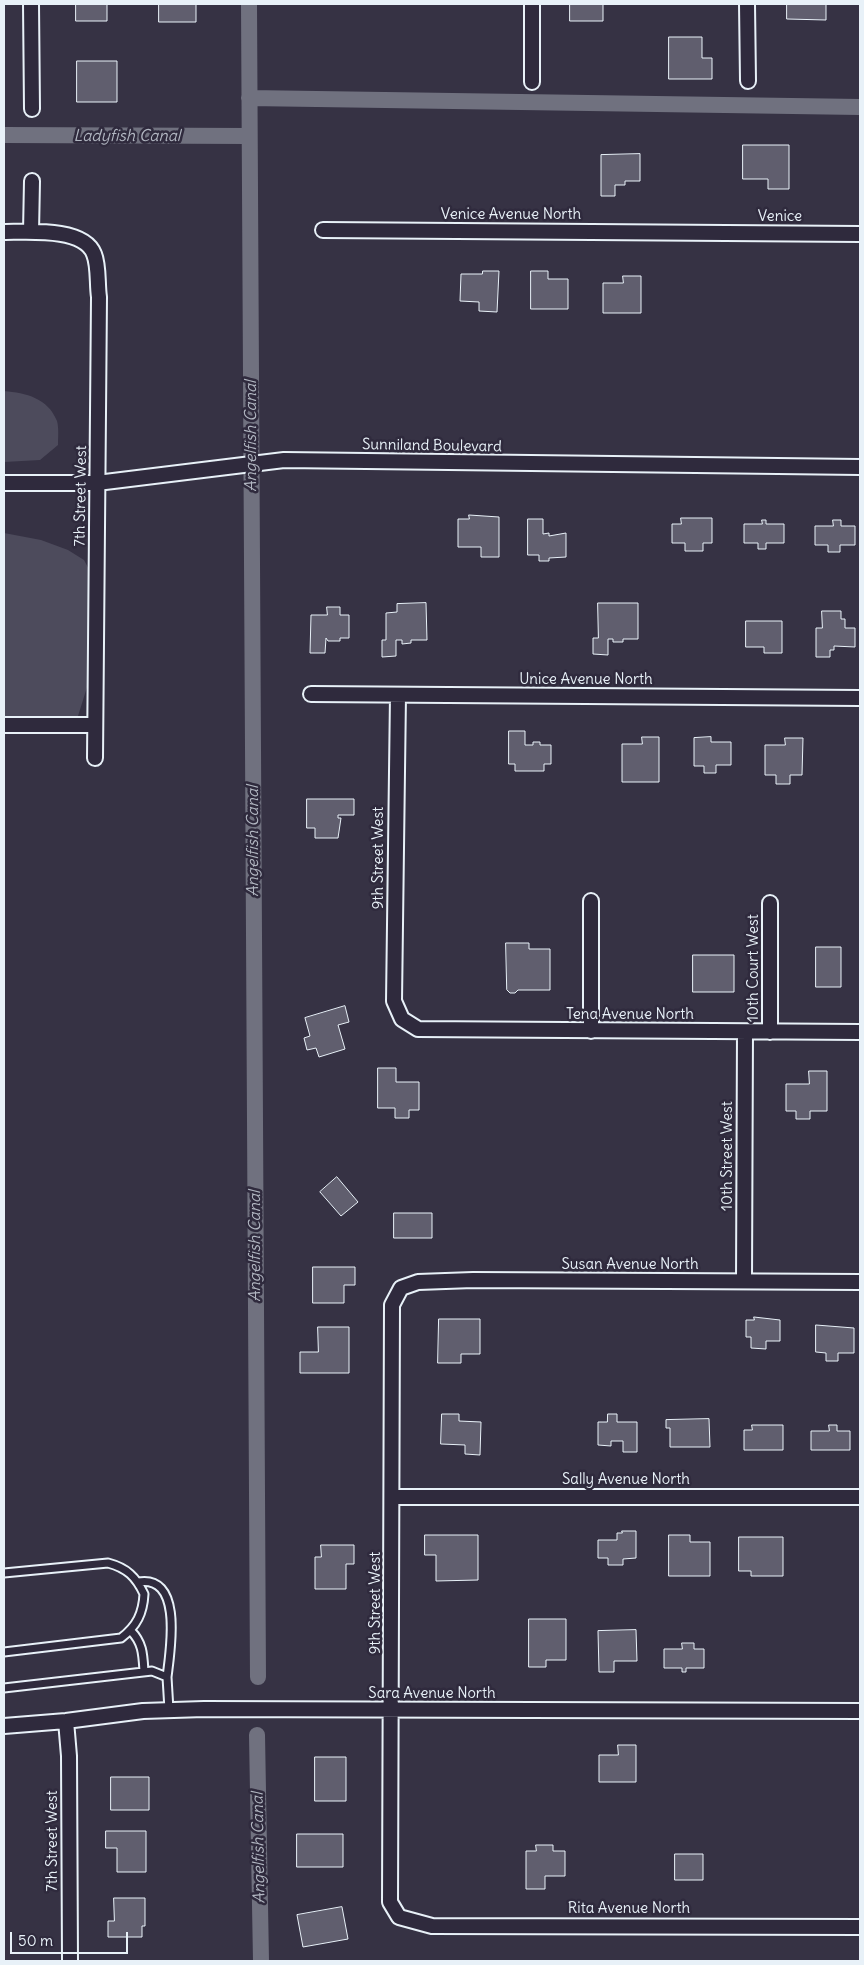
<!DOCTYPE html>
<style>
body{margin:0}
#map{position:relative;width:864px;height:1965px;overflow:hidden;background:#363244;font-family:Delius,sans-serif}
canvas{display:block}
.frame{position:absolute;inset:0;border:5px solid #e8f1f8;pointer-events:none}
.scale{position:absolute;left:10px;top:1932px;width:118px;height:22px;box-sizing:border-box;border:2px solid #e8f1f8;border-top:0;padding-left:6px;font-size:15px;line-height:18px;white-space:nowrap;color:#e8f1f8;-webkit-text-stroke:4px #2f2a3d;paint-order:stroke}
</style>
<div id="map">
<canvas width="864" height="1965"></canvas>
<div class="frame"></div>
<div class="scale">50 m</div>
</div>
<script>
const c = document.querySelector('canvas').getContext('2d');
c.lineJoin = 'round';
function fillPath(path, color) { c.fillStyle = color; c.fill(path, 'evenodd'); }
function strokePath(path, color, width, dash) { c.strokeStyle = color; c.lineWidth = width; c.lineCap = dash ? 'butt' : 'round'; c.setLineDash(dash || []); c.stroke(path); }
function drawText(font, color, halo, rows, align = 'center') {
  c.font = font + ' Delius,sans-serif'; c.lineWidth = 5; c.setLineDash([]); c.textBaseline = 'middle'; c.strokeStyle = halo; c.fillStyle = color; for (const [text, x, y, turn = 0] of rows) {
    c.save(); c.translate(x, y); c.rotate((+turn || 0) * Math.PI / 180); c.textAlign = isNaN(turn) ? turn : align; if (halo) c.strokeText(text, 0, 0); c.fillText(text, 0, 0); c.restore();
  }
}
const green = new Path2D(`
 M4,391c22,2 44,7 53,30 2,7 1,17 1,24l-18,15 -36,2z
 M4,533l37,7 27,10 16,10 8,15 2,90 -16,51 -32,3 -42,-1z`);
const canal = new Path2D(`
 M249,4l9,1673
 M249,98l611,9
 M4,135l245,1
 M257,1735l4,226`);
const building = new Path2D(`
 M76,4h31v17h-31z
 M159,4h37v18h-37z
 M570,4h33v17h-33z
 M787,4h39v16l-39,-1z
 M669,37h33v21h10v21h-43z
 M77,61h40v41h-40z
 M743,145h46v44h-21v-10h-25z
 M640,154v27h-15v4h-10v11h-14v-41z
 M483,271h16l-2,41 -18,-1v-9l-19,-1 1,-27h21z
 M531,271h17v8h20v30h-37z
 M623,276h18v37h-38v-30h20z
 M469,515l30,2v40h-18v-10h-23v-28h11z
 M681,518h31v25h-9v8h-18v-8h-13v-19h9z
 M528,519h15v15l6,-1v3l17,-3v24l-17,1v3h-10v-6h-11z
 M762,520h4v4h18v19h-18v6h-8v-6h-14v-19h18z
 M833,520h8v6h14v19h-15v7h-12v-7h-13v-19h18z
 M426,603l1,37h-16v3l-9,1v-4h-6v16l-14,1v-17h4v-27l11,-1v-8z
 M598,603h40v36h-15v3h-10v-3h-5v16l-15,-1v-16h5z
 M327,607h13v8h9v23h-9v3h-12l-2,-3 -1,15h-15l1,-38h16z
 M822,611h19v8h4v9h10v19l-21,-1v4h-4v7h-14v-29h6z
 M746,621h36v32h-18v-6h-18z
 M509,731h16v14h8v-3h7v3h11v19h-7v7h-29v-7h-6z
 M642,737h17v45h-37v-38h20z
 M711,737v5h20v23h-15v8h-12v-7h-10v-28z
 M785,738h18l-1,37h-12v9h-14v-9h-11v-30h20z
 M307,799h47v16h-16v3h3l-3,20h-23v-10h-8z
 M506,943h23v6h21v41h-32l-3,3h-5l-3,-3z
 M816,947h25v40h-25z
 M693,955h41v37h-41z
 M345,1006l4,16 -11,3 7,24 -26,8 -3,-9 -9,2 -3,-12 6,-2 -5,-18z
 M378,1068h18v14h23v28h-10v8h-14v-10h-17z
 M809,1071h18v40h-17v8h-14v-8h-10v-27h23z
 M337,1177l21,25 -17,14 -21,-24z
 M394,1213h38v25h-38z
 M313,1267h42v18h-11v18h-31z
 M754,1317l26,3v21h-14v8l-15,-1v-11h-5v-17h8z
 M439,1319h41v35h-19v9h-23z
 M816,1325l38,3v25h-16v8h-12v-8l-10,-1z
 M318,1327h31v46h-49v-21h18z
 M442,1414h17v7l22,1 -1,33 -15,-1v-9l-24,-1z
 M608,1414h9v8h20v30h-14v-11h-12v5l-13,-1v-23h9z
 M709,1419l1,28h-40v-19h-4v-8z
 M752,1425h31v25h-39v-20h8z
 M829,1425h8v6h13v19h-39v-19h18z
 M622,1531h14v27l-13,1v6h-15v-7h-10v-18h19v-7h5z
 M425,1535h53v45l-42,1v-26h-11z
 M669,1535h21v7h20v34h-41z
 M739,1537h44v39h-32v-5h-12z
 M321,1545h33v19h-8v25h-31v-32h6z
 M529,1619h37v41h-20v7h-17z
 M636,1630l1,31h-23v11h-15l-1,-41z
 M682,1643h12v6h10v19h-18v4h-4v-4h-18v-19h18z
 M618,1745h18v37h-37v-27h19z
 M315,1757h31v44h-31z
 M111,1777h38v33h-38z
 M106,1831h40v41h-29v-24h-11z
 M297,1834h46v33h-46z
 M536,1845h17v6h12v25h-20v13h-19v-38h10z
 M675,1854h28v26h-28z
 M114,1898h31v28h-3v11h-34v-16h6z
 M342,1907l6,32 -45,8 -6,-32z`);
const service = new Path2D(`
 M4,1573l104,-10c19,5 28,14 36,31 -1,19 -7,32 -23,44l-117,14
 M138,1582c46,-8 32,70 29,95
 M131,1631c12,12 12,24 13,41
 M4,1688l148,-17 15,6 2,33`);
const minor = new Path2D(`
 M31,4l1,105
 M532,4v78
 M747,4l1,77
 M323,230l537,4
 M4,232c23,0 80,-5 90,22 5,12 3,30 5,43l-4,461
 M31,232l1,-51
 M4,483h93l187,-23 576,7
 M311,694l549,4
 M398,695l-4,306 8,18 16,10 442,3
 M4,725h90
 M591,901v130
 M770,903v129
 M744,1281l1,-249
 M860,1282l-387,-2 -55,2 -17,6 -9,17 -2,597 9,15 33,9 428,1
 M392,1497h468
 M66,1721l3,35 1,205
 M4,1726l62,-5 77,-10 61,-2 656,2`);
const streetNames = [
 ["Venice Avenue North",511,215],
 ["Venice",780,217],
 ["Sunniland Boulevard",432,446,1],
 ["7th Street West",81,496,-89],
 ["Unice Avenue North",586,680],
 ["9th Street West",379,858,-90],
 ["10th Court West",754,968,-90],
 ["Tena Avenue North",630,1015],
 ["10th Street West",728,1156,-90],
 ["Susan Avenue North",630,1265],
 ["Sally Avenue North",626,1480],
 ["9th Street West",376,1603,-90],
 ["Sara Avenue North",432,1694],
 ["7th Street West",53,1841,-90],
 ["Rita Avenue North",629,1909]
];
const waterNames = [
 ["Ladyfish Canal",127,136],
 ["Angelfish Canal",251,436,-90],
 ["Angelfish Canal",253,841,-90],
 ["Angelfish Canal",255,1246,-90],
 ["Angelfish Canal",259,1848,-91]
];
fillPath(green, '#4d4b5c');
strokePath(canal, '#70717f', 16);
fillPath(building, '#605e6e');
strokePath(building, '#e8f1f8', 1);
strokePath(service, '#e8f1f8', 11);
strokePath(minor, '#e8f1f8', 18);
strokePath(service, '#2f2a3d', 7);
strokePath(minor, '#2f2a3d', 14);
drawText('15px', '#e8f1f8', '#2f2a3d', streetNames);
drawText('italic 16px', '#b2b7c2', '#2f2a3d', waterNames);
</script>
